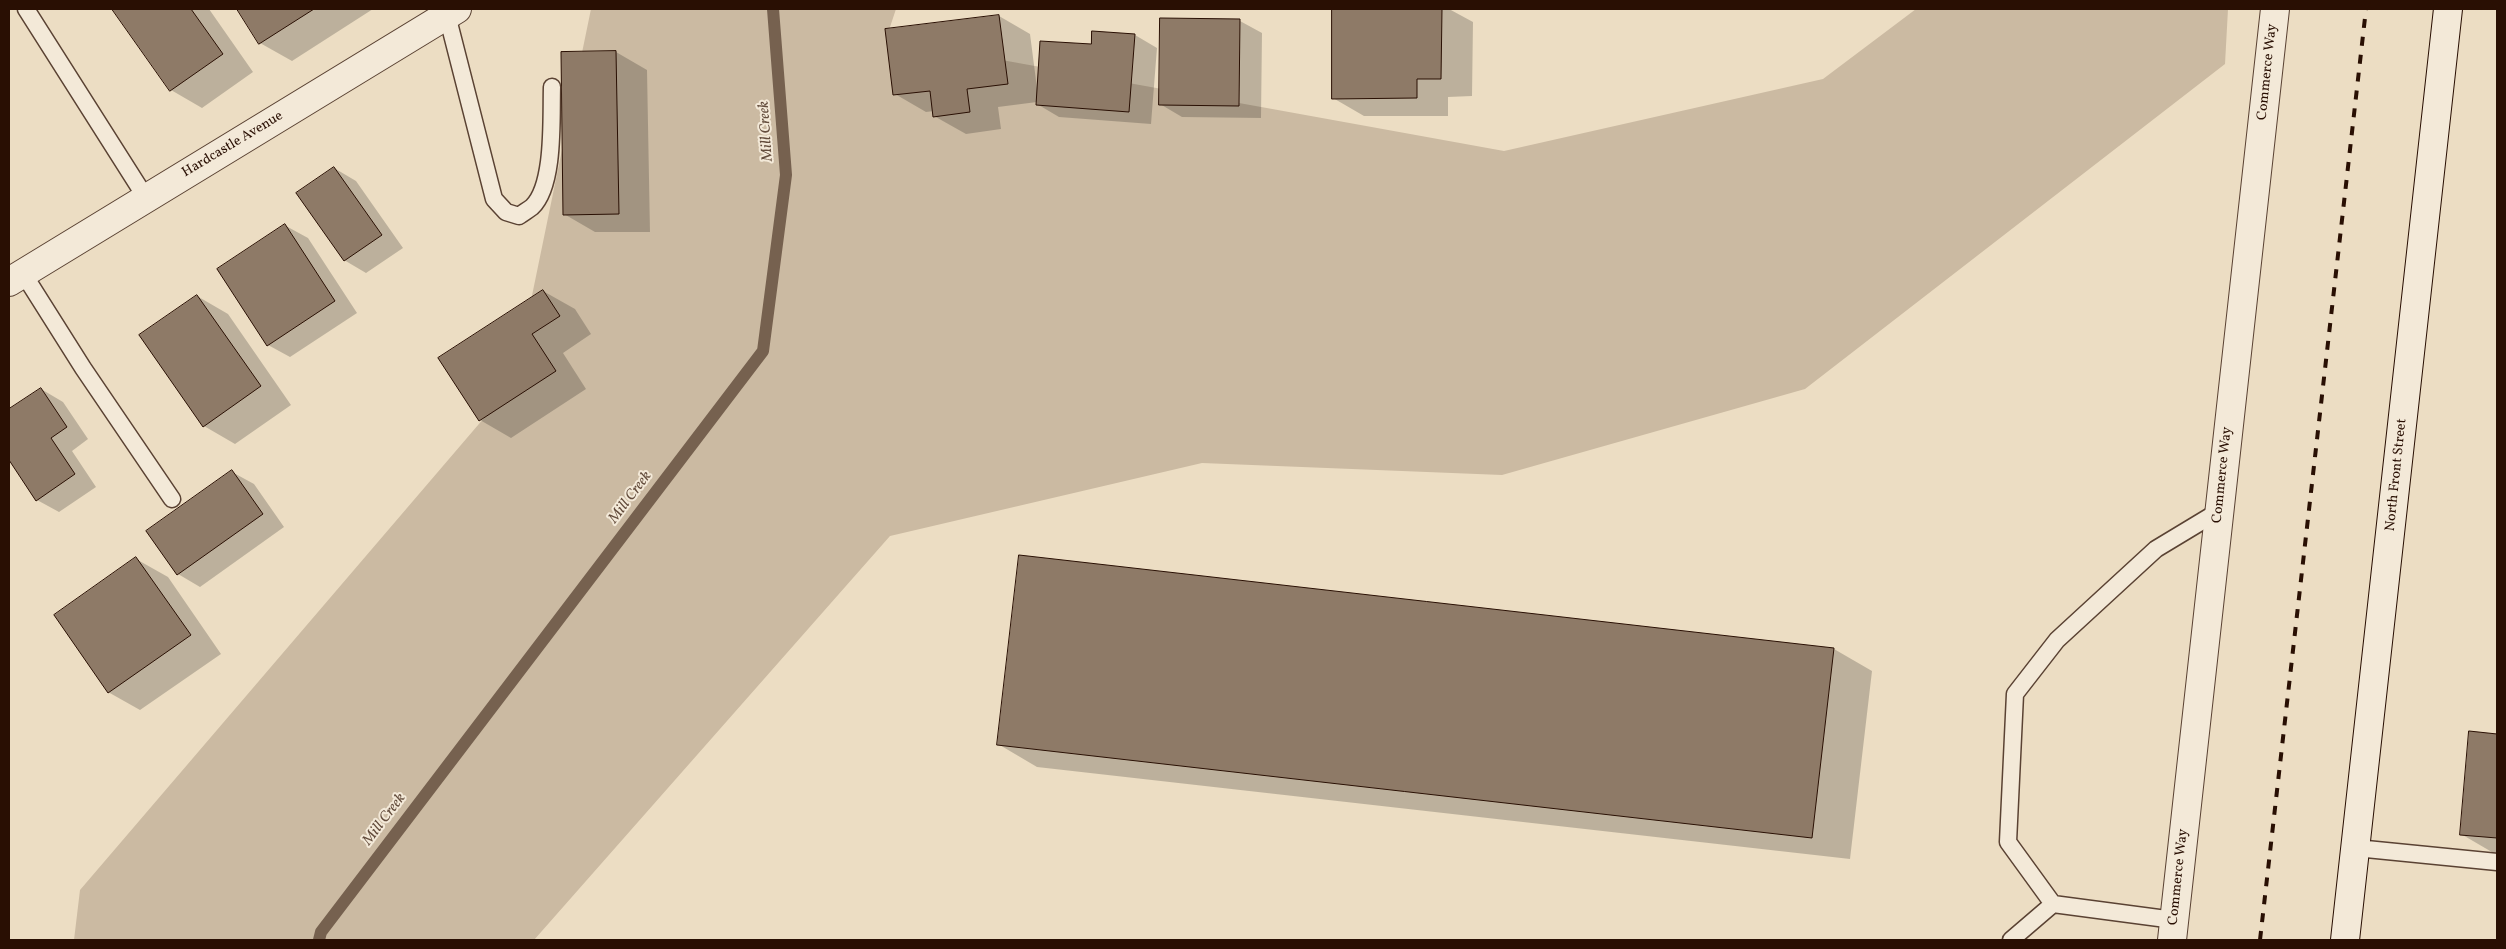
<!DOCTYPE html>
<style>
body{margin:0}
#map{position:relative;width:2506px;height:949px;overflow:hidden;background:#ecddc3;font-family:Vollkorn,serif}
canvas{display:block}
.frame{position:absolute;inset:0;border:10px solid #290f03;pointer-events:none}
</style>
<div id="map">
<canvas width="2506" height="949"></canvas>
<div class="frame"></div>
</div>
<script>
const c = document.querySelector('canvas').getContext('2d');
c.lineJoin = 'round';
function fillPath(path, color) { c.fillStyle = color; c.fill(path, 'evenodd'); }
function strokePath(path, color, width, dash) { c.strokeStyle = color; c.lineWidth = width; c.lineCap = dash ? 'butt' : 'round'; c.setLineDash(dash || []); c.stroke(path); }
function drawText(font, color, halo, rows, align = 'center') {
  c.font = font + ' Vollkorn,serif'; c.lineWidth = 4; c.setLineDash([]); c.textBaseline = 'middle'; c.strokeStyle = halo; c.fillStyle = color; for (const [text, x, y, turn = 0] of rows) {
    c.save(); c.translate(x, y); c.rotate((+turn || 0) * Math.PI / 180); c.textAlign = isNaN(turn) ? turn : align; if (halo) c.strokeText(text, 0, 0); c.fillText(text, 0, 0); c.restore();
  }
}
const green = new Path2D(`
 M591,9h305l-10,30 618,112 319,-72 93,-70h312l-3,55 -420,325 -303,86 -300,-12 -312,73 -356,404h-460l6,-50 434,-507z`);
const shadow = new Path2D(`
 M113,9h96l44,63 -51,36 -31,-18z
 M238,9h135l-81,52 -32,-18z
 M1333,9h116l24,13 -1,74 -24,1v19h-84l-31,-18z
 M999,16l31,18 7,54 55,-42 1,-14 42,3 22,13 -6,76 -92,-7 -22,-13v-2l-39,5 3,22 -35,5 -32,-18v-5l-8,1 -31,-18z
 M1162,20l78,1 22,12 -1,85 -79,-1 -22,-13z
 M616,52l31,18 3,162h-55l-31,-18z
 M334,168l22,13 47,67 -37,25 -22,-13z
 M286,226l22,12 49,75 -67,44 -22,-12z
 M543,291l32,18 16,25 -28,19 23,36 -75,49 -31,-18z
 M197,296l31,18 63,91 -56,39 -31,-18z
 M41,389l22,13 25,37 -16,12 24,36 -37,25 -22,-12 -28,-43v-46z
 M232,472l22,12 30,43 -84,60 -22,-13z
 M136,559l32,18 53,77 -81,56 -32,-18z
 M1834,649l38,22 -22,188 -813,-92 -39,-23z
 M2470,733l27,2v120l-36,-21z`);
const stream = new Path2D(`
 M319,940l2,-8 442,-581 23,-176 -13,-166`);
const building = new Path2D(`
 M112,9h79l32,45 -53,37z
 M237,9h77l-55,35z
 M1332,9h110l-1,70h-24v19l-85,1z
 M999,15l9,69 -41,5 3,23 -37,5 -3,-26 -37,4 -8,-66z
 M1160,18l80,1 -1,87 -80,-1z
 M1092,31l43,3 -6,78 -93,-7 4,-64 51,3z
 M616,51l3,163 -56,1 -2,-163z
 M334,167l48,68 -38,26 -48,-68z
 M285,224l50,77 -68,45 -50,-77z
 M543,290l17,26 -28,18 24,37 -77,50 -41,-63z
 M197,295l64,91 -58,41 -64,-92z
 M41,388l26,39 -16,11 24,36 -39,27 -27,-41v-51z
 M232,470l31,44 -86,61 -31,-44z
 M1019,555l815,93 -22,190 -815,-93z
 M136,557l55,78 -83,58 -54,-78z
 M2469,731l28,3v104l-37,-3z`);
const service = new Path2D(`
 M26,9l120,189
 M443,11l4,4 47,184 12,13 13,4c4,-3 9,-6 13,-9 23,-22 19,-89 20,-120
 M23,273l60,95 89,131
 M2356,848l141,14
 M2174,920l-121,-16 -45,-62 7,-148 42,-54 99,-91 63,-38
 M2011,940l42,-36`);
const minor = new Path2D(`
 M2172,940l103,-931`);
const tertiary = new Path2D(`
 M9,282l448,-273`);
const secondary = new Path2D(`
 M2345,940l103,-931`);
const rail = new Path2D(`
 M2260,940l106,-931`);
const streetNames = [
 ["Commerce Way",2268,72,-84],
 ["Hardcastle Avenue",233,145,-31],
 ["Commerce Way",2223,475,-84],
 ["North Front Street",2397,475,-84],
 ["Commerce Way",2179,877,-84]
];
const waterNames = [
 ["Mill Creek",767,131,-94],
 ["Mill Creek",631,498,-53],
 ["Mill Creek",385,820,-53]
];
fillPath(green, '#cbbaa2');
fillPath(shadow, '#0003');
strokePath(stream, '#76614f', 12);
fillPath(building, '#8e7a67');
strokePath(building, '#290f03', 1);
strokePath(service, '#5a4233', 19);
strokePath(minor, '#5a4233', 30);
strokePath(tertiary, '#5a4233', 30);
strokePath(secondary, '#290f03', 30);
strokePath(service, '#f3e9d8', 16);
strokePath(minor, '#f3e9d8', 28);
strokePath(tertiary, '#f3e9d8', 28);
strokePath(secondary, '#f3e9d8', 28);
strokePath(rail, '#290f03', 4, [9, 9]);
drawText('14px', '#290f03', '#f3e9d8', streetNames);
drawText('italic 15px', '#634c3c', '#f3e9d8', waterNames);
</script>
